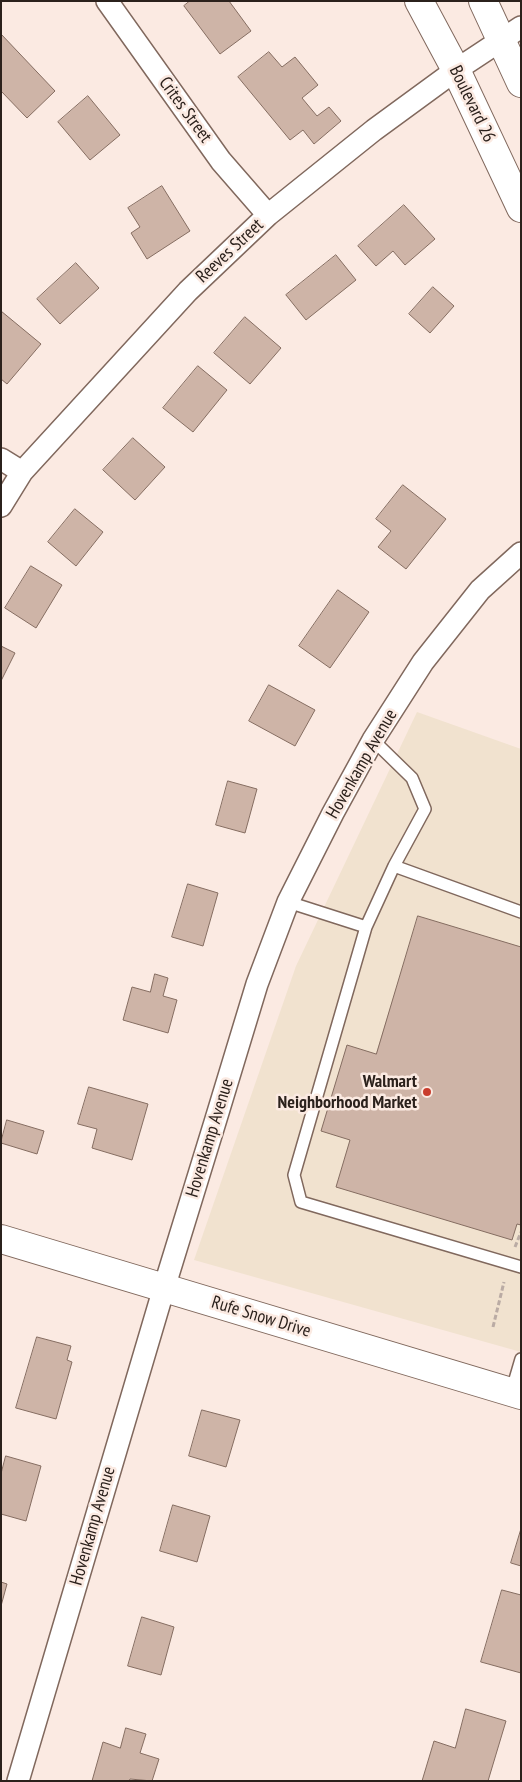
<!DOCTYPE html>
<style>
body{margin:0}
#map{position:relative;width:522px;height:1782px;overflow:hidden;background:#fbeae2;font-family:"PT Sans Narrow",sans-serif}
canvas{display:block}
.frame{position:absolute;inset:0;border:2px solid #2b211c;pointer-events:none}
</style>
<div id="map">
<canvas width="522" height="1782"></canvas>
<div class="frame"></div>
</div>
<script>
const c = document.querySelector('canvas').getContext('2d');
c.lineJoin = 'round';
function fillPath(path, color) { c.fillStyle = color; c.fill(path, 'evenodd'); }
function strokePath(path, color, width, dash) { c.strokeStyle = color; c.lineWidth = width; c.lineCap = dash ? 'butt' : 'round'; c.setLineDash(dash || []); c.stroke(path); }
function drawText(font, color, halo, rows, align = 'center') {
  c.font = font + ' "PT Sans Narrow",sans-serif'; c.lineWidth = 5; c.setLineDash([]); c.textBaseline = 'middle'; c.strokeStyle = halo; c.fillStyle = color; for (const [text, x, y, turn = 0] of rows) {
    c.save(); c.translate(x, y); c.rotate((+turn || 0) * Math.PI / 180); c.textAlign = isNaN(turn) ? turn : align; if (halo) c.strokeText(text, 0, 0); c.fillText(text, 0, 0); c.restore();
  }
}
const commercial = new Path2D(`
 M417,712l104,37v603l-327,-92 102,-294z`);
const building = new Path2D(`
 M190,1h39l22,30 -31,23 -36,-48z
 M1,34l54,57 -28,27 -26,-27z
 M269,52l13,15 13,-10 23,28 -16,13 15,18 12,-9 12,14 -27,23 -11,-14 -13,10 -52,-63z
 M88,96l32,39 -30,25 -32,-38z
 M162,186l28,45 -43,28 -16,-26 9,-6 -12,-19z
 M404,205l31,34 -30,26 -12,-14 -17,15 -18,-20z
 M336,255l20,25 -50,40 -20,-25z
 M76,263l23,25 -39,36 -23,-25z
 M433,287l21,19 -24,27 -21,-19z
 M1,311l40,33 -34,40 -6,-5z
 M245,317l36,31 -31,36 -36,-31z
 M198,366l29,24 -34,42 -30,-24z
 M133,438l32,29 -30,33 -32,-30z
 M403,485l43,34 -40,50 -28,-22 13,-16 -15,-12z
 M75,509l28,23 -27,34 -28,-24z
 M31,566l31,19 -26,43 -31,-20z
 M338,590l31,22 -39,56 -31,-22z
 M1,646l14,7 -14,28z
 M269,685l46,25 -20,36 -46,-25z
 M228,781l29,8 -12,44 -29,-8z
 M188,884l30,9 -15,53 -31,-9z
 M418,916l103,31v278l-4,-1 -5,16 -176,-53 14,-47 -29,-9 26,-86 29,9z
 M155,974l13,4 -5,18 14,4 -9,33 -45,-13 9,-33 18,5z
 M89,1087l59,17 -16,56 -40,-12 5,-19 -19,-5z
 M7,1120l37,11 -7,23 -36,-11z
 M37,1337l34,9 -4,14 5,2 -16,57 -40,-11z
 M202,1410l38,10 -14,47 -37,-11z
 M6,1456l35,10 -15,55 -25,-7v-40z
 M173,1505l37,11 -13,46 -37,-11z
 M521,1529v37l-10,-3z
 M1,1582l6,2 -6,22z
 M502,1590l19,5v78l-40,-11z
 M142,1617l32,10 -13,48 -33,-9z
 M466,1709l40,12 -18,60h-66l12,-40 21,7z
 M126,1728l20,6 -6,19 19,6 -7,22 -22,-2 -1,2h-37l11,-39 17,6z`);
const path = new Path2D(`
 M515,1247l6,-15
 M493,1327l11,-45`);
const service = new Path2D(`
 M373,740l39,38 13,31 -31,57 127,46
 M288,902l78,25 28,-61
 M366,927l-72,248 7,27 220,65
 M511,1393l10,-34`);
const minor = new Path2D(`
 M107,1l114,160 47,54
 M1,459l21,13
 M1,506l21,-34 166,-181 80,-76 106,-85 82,-60 65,-43
 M18,1781l146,-493 52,-169 41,-135 31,-82 45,-89 40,-73 50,-78 57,-72 41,-37`);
const secondary = new Path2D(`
 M1,1239l520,156`);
const primary = new Path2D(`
 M419,1l37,69 65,138
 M483,1l38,82`);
const markers = [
 [427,1092,5,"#c93c2c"]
];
const streetNames = [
 ["Boulevard 26",472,104,64],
 ["Crites Street",185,110,54],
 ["Reeves Street",230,251,-43],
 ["Hovenkamp Avenue",362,764,-60],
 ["Hovenkamp Avenue",210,1138,-73],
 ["Rufe Snow Drive",261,1317,17],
 ["Hovenkamp Avenue",93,1526,-74]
];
const poiNames = [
 ["Walmart",417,1082],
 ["Neighborhood Market",417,1103]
];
fillPath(commercial, '#f1e2cf');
fillPath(building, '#ceb4a7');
strokePath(building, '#856d61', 1);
strokePath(service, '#80685d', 14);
strokePath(minor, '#80685d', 24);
strokePath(secondary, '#80685d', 30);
strokePath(primary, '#80685d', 30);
strokePath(path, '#baaba4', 3, [5, 2.5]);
strokePath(service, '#fff', 11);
strokePath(minor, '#fff', 21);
strokePath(secondary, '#fff', 28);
strokePath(primary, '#fff', 28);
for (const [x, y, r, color] of markers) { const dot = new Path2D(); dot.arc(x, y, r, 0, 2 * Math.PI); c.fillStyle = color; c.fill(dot); strokePath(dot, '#fbeae2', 2); }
drawText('18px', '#2b211c', '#fbeae2', streetNames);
drawText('bold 18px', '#2b211c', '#fbeae2', poiNames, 'right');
</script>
